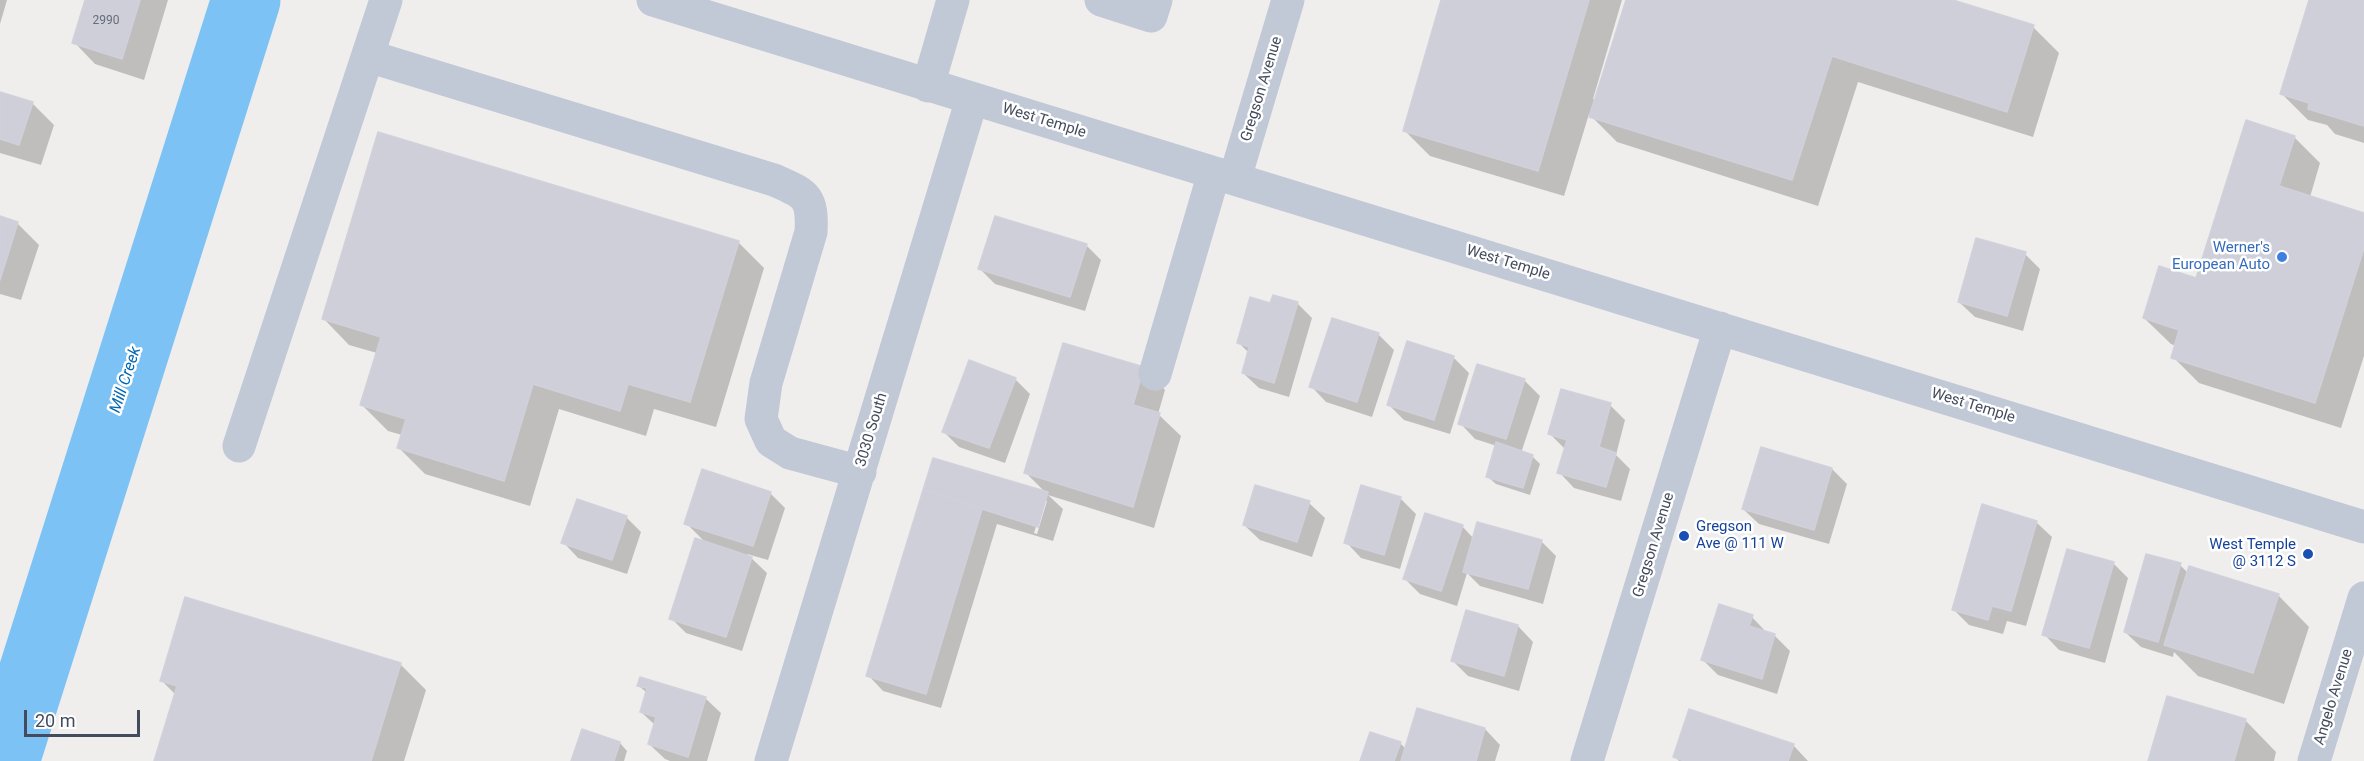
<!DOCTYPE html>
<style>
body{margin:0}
#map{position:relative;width:2364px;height:761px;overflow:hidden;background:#f0eded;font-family:Roboto,sans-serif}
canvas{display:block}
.scale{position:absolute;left:24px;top:710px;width:116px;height:27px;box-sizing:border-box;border:3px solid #434b5c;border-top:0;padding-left:8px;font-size:18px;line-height:21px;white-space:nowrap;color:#434b5c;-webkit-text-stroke:4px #fff;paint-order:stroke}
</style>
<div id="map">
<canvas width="2364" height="761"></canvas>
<div class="scale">20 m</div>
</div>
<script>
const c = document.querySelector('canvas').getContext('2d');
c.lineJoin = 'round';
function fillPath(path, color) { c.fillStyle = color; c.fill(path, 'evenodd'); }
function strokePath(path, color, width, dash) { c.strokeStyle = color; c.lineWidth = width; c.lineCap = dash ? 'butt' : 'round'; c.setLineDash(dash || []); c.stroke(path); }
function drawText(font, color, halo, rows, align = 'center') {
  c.font = font + ' Roboto,sans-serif'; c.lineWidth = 5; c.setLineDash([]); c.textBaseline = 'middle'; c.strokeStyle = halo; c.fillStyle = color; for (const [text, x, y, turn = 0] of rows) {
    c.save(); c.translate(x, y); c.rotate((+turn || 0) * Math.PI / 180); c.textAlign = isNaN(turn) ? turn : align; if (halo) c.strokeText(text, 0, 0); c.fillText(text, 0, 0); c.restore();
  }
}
const shadow = new Path2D(`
 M0,0h7l-7,24z
 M87,0h81l-24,80 -49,-16 -21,-22z
 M1443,0h179l-29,99 3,1 31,-100h321l85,27 26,26 -26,84 -175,-55 -40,124 -201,-64 -28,-28 -25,82 -134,-40 -26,-26z
 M2310,0h54v143l-29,-9 -8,-9 -19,-5 -26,-26z
 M0,93l32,10 22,22 -13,40 -41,-12z
 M2294,137l26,26 -10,34 54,18v141l-23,72 -142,-45 -26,-26 3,-11 -5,-2 -27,-26 53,-38z
 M0,218l17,5 22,22 -18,55 -21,-6z
 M738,242l26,26 -48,159 -62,-18 -8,27 -87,-27 -29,97 -105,-32 -26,-26 3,-13 -14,-4 -26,-26 15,-52 -28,-8 -26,-27z
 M1086,245l15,15 -16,51 -90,-27 -15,-15z
 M2025,254l15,15 -17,62 -48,-14 -16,-15z
 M1297,303l15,15 -23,79 -30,-9 -16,-15 6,-20 -10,-10z
 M1333,319l46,16 15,15 -22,67 -46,-15 -15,-16z
 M1408,343l46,15 15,15 -19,61 -46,-14 -15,-15z
 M1478,366l47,15 15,15 -19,57 11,3 8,8 -10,31 -34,-11 -8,-7 9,-31 -22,-7 -15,-16z
 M1144,368l21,22 -7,24 23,22 -27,92 -106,-33 15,14 -10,32 -56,-17 -56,184 -58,-17 -15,-16 66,-215 112,33 -20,-20zM1044,501h3l-10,33 -3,-1z
 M1015,379l15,15 -25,69 -46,-16 -15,-15z
 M1610,405l15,15 -9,35 14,14 -9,32 -47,-13 -15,-16 7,-22 -16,-16z
 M1832,469l15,15 -18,60 -70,-20 -16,-15z
 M770,493l15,15 -17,52 -21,-6 20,19 -25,78 -56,-18 -15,-15 35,-75 -20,-20z
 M1401,499l15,15 -16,55 -39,-11 -15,-16z
 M1309,503l16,15 -13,39 -52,-17 -16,-15z
 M626,517l15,15 -14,42 -49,-16 -15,-16z
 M2036,522l16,15 -26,89 -19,-5 -4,13 -34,-9 -16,-16z
 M1462,526l12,13 67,2 15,15 -13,48 -63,-18 -13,-13 -10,33 -37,-12 -15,-15z
 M2113,563l15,15 -23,85 -46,-13 -15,-16z
 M2180,565l8,8 90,22 31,32 -25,77 -86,-28 -24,-24 -1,5 -32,-10 -16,-15z
 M1752,617l15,16 8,3 15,15 -13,43 -59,-19 -15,-15z
 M1518,626l15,16 -14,49 -51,-15 -15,-15z
 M400,664l26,26 -22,71h-248l20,-66 -15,-15z
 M639,686l66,12 16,15 -14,48h-37l-5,-2 -16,-15 6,-19 -14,-13 6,-19z
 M1418,710l67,19 15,16 -5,16h-133l38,-18 6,6z
 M2245,720l31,32 -2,9h-124z
 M620,743l7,8 -3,10h-51z
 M1793,745l15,16h-129l-4,-4z`);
const river = new Path2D(`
 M5,761l241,-761`);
const building = new Path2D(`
 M85,0h55l-18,59 -50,-16z
 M1441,0h148l-51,171 -135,-40z
 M1626,0h327l81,25 -27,87 -175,-56 -40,124 -203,-63z
 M2309,0h55v126l-56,-17 1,-6 -29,-9z
 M0,92l33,10 -14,43 -19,-6z
 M2246,120l49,16 -16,50 85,27v35l-49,155 -144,-45 8,-28 -36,-12 16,-52 37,12z
 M378,132l361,109 -49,161 -62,-18 -8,27 -87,-27 -29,97 -107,-33 9,-29 -46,-14 21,-68 -59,-18z
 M0,216l18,6 -18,58z
 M995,216l92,28 -17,53 -92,-28z
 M1976,238l50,14 -19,64 -49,-14z
 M1273,295l25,7 -24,81 -32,-10 7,-26 -12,-4 13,-46 20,6z
 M1332,318l47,15 -22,69 -48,-15z
 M1407,341l47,15 -20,64 -47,-15z
 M1063,343l81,24 -11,38 27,8 -27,94 -109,-34z
 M969,360l47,18 -27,70 -47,-16z
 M1477,364l48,15 -19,60 -48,-15z
 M1561,389l50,14 -12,44 17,6 -10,34 -49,-14 10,-33 -19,-6z
 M1496,442l37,13 -10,33 -37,-11z
 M1761,447l71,21 -18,62 -72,-21z
 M933,458l115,34 -10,35 -115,-37z
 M702,469l69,23 -18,54 -69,-22z
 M1255,485l55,16 -13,41 -54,-17z
 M1361,485l40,12 -17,58 -40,-12z
 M923,490l59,19 -56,185 -60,-18z
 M577,499l50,17 -15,44 -51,-17z
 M1982,504l55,17 -26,90 -19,-5 -4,14 -36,-10z
 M1425,513l38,12 -22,66 -38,-12z
 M1477,522l65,18 -14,49 -65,-17z
 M695,538l57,19 -26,80 -57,-18z
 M2067,549l47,13 -25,86 -47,-13z
 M2146,554l35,9 -23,79 -34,-10z
 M2189,566l90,28 -26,79 -89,-28z
 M185,597l216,66 -30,98h-217l23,-75 -17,-5z
 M1719,604l34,11 -4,11 26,8 -13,45 -61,-19z
 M1466,610l52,15 -14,51 -53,-15z
 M640,677l66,20 -18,60 -40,-13 8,-27 -16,-5 7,-24 -10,-2z
 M2167,696l79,23 -12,42h-86z
 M1417,708l68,20 -9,33h-75z
 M1689,709l105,35 -6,17h-104l-11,-4z
 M582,729l38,13 -6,19h-43z
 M1370,732l31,10 -7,19h-34z`);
const minor = new Path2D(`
 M653,0l1711,527
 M1101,0l50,16 5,-16
 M368,56l406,124c31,14 39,15 37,52l-45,151 -5,36 10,22 19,12 70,19
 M928,86l25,-86
 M1235,178l53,-178
 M1155,374l59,-201
 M239,446l147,-446
 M771,761l201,-662
 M1587,761l133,-433
 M2314,761l50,-163`);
const markers = [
 [2282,257,6,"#3f7fe0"],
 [1684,536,6,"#1a4fb4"],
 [2308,554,6,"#1a4fb4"]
];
const numberNames = [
 ["2990",106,21]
];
const streetNames = [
 ["Gregson Avenue",1262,89,-73],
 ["West Temple",1044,121,17],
 ["West Temple",1508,263,17],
 ["West Temple",1973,406,17],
 ["3030 South",872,430,-73],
 ["Gregson Avenue",1654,545,-73],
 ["Angelo Avenue",2334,697,-73]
];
const shopNames = [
 ["Werner's",2270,248],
 ["European Auto",2270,265]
];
const transitNames = [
 ["Gregson",1696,527],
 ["Ave @ 111 W",1696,544],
 ["West Temple",2296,545,"right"],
 ["@ 3112 S",2296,562,"right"]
];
const waterNames = [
 ["Mill Creek",126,380,-72]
];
fillPath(shadow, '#0003');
strokePath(river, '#7dc2f5', 69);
fillPath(building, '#cecfd9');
strokePath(building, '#d0d1da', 1.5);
strokePath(minor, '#c1c8d6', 33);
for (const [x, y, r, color] of markers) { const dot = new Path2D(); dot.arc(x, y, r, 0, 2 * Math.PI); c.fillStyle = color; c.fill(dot); strokePath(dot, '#fff', 2); }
drawText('12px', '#666c7b', null, numberNames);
drawText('15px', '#434b5c', '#fff', streetNames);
drawText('15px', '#366cbe', '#fff', shopNames, 'right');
drawText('15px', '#164399', '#fff', transitNames, 'left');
drawText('italic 16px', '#0067b3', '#fff', waterNames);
</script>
